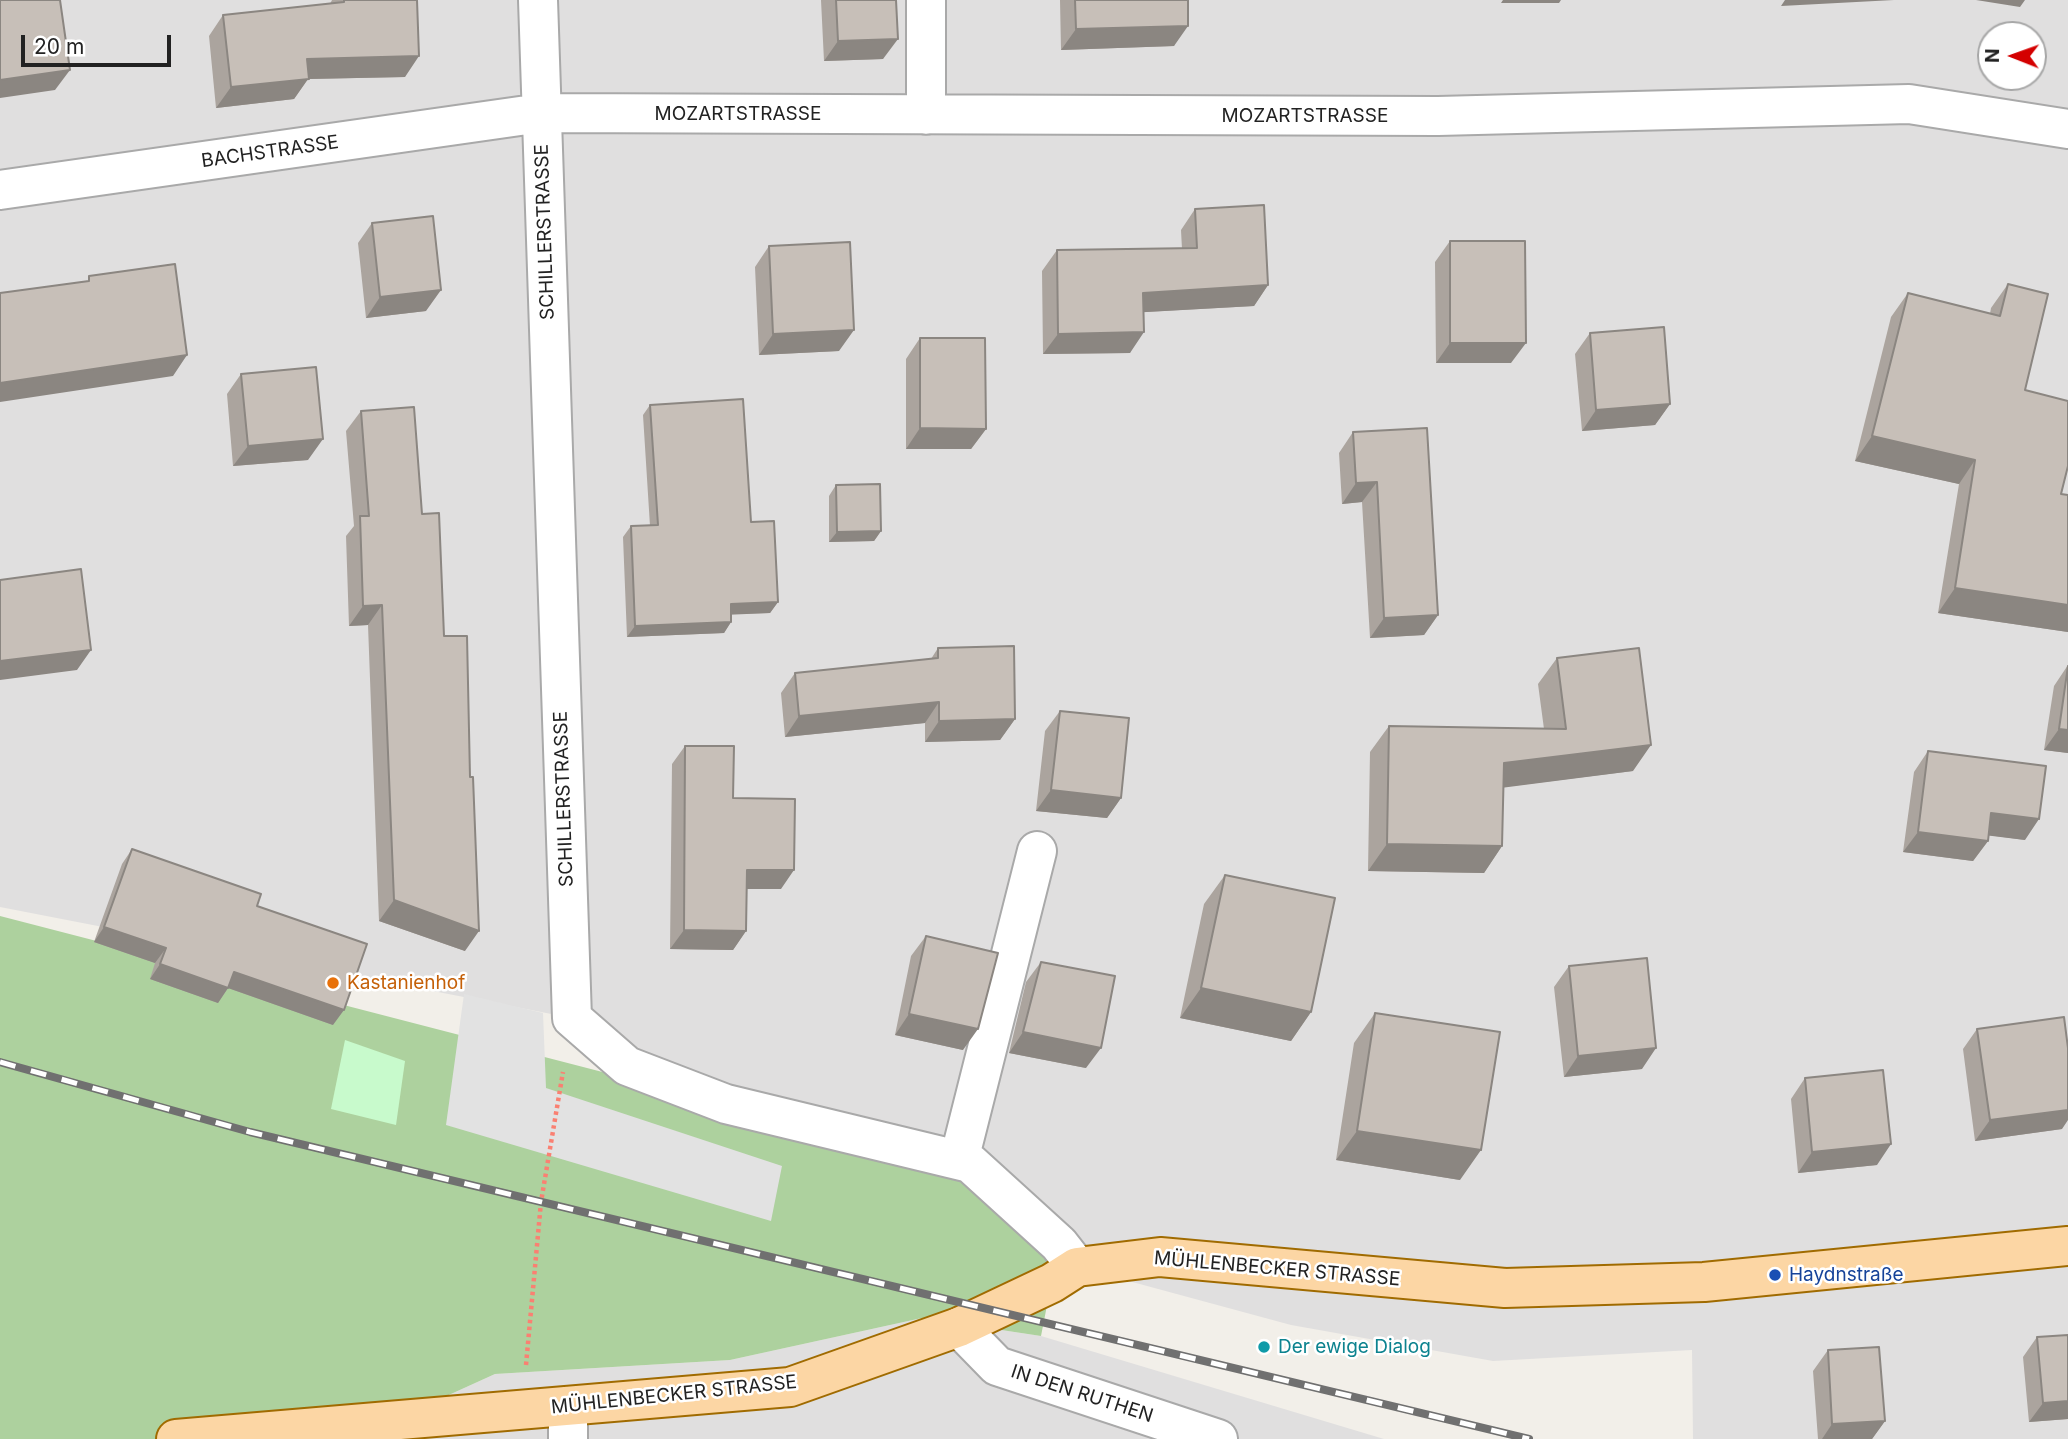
<!DOCTYPE html>
<meta charset="utf-8">
<style>
body{margin:0}
#map{position:relative;width:2068px;height:1439px;overflow:hidden;background:#f2efe9;font-family:Inter,sans-serif}
canvas{display:block}
.north{position:absolute;left:1977px;top:21px;width:70px;height:70px;box-sizing:border-box;background:#fff;border:2px solid #a7a7a7;border-radius:50%;rotate:271deg;font-size:19px;font-weight:700;line-height:28px;text-align:center;color:#222}
.north::after{content:'';display:block;margin:auto;width:24px;height:32px;background:#d40000;clip-path:polygon(50% 0,100% 100%,50% 72%,0 100%)}
.scale{position:absolute;left:21px;top:35px;width:150px;height:32px;box-sizing:border-box;border:4px solid #222;border-top:0;padding-left:9px;font-size:21px;line-height:24px;white-space:nowrap;color:#222;-webkit-text-stroke:5px #fff;paint-order:stroke}
</style>
<div id="map">
<canvas width="2068" height="1439"></canvas>
<div class="north">N</div>
<div class="scale">20 m</div>
</div>
<script>
const c = document.querySelector('canvas').getContext('2d');
c.lineJoin = 'round';
function fillPath(path, color) { c.fillStyle = color; c.fill(path, 'evenodd'); }
function strokePath(path, color, width, dash) { c.strokeStyle = color; c.lineWidth = width; c.lineCap = dash ? 'butt' : 'round'; c.setLineDash(dash || []); c.stroke(path); }
function drawText(font, color, halo, rows, align = 'center') {
  c.font = font + ' Inter,sans-serif'; c.lineWidth = 5; c.setLineDash([]); c.textBaseline = 'middle'; c.strokeStyle = halo; c.fillStyle = color; for (const [text, x, y, turn = 0] of rows) {
    c.save(); c.translate(x, y); c.rotate((+turn || 0) * Math.PI / 180); c.textAlign = isNaN(turn) ? turn : align; if (halo) c.strokeText(text, 0, 0); c.fillText(text, 0, 0); c.restore();
  }
}
const residential = new Path2D(`
 M0,0h2068v1439h-375l-1,-89 -199,11 -202,-36 -214,-58 -351,-163 -154,-86 -572,-111zM1991,35h42v42h-42z
 M922,1318l119,18 343,103h-1209l212,-16 108,-49 235,-14z`);
const forest = new Path2D(`
 M0,916l726,188 233,56 100,84 -18,92 -119,-18 -192,42 -235,14 -108,49 -205,16h-182z`);
const park = new Path2D(`
 M345,1040l60,21 -9,64 -65,-16z`);
const parking = new Path2D(`
 M464,994l79,19 3,75 236,78 -11,55 -325,-96z`);
const path = new Path2D(`
 M526,1365l15,-163 22,-130`);
const minor = new Path2D(`
 M538,0l34,1018 55,48 99,38 244,59 89,81 18,23
 M926,115v-115
 M0,190l541,-77 897,3 471,-12 159,25
 M959,1160l78,-309
 M959,1327l38,39 221,73
 M568,1439v-33`);
const major = new Path2D(`
 M176,1439l614,-52 169,-60 93,-44 25,-16 83,-10 345,31 199,-6 364,-36`);
const rail = new Path2D(`
 M0,1062l250,70 1279,307`);
const wall = new Path2D(`
 M332,0h85l-12,77 -97,2 -14,20 -78,9 -7,-72 14,-21 107,-11z
 M821,0h75l-13,59 -59,2z
 M1060,0h128l-14,46 -113,4z
 M1195,209l73,76 -14,21 -110,6 -14,41 -87,1 -1,-83 15,-21 125,-1 -1,-19z
 M372,223l54,88 -60,7 -8,-75z
 M1450,241l61,122h-75l-1,-101z
 M769,246l70,105 -80,4 -4,-88z
 M2008,284l17,106 36,104 7,1v137l-130,-19 21,-129 -104,-23 36,-144 17,-24 82,21 1,-6z
 M1590,333l80,71 -15,21 -73,6 -7,-77z
 M920,338l66,91 -15,20h-65v-90z
 M241,374l67,86 -75,6 -6,-72z
 M650,405l101,117 27,80 -8,11 -39,1v8l-7,11 -97,4 -4,-100 8,-11h19l-7,-111z
 M361,411l61,103 22,122 21,315 -86,-30 -11,-296 -19,1 -3,-90 8,-10 -8,-95z
 M1353,432l85,183 -14,20 -54,3 -8,-136 -20,2 -3,-51z
 M836,485l45,46 -7,10 -45,1v-46z
 M938,648l77,71 -15,21 -75,2v-19l-140,14 -4,-44 14,-20 136,-14z
 M1557,658l76,113 -130,16 -1,59 -18,27 -116,-2 2,-119 19,-26 155,3 -6,-45z
 M2068,665v88l-24,-3 10,-64z
 M1060,711l61,87 -14,20 -71,-7 9,-80z
 M685,746l48,52 48,91h-34l-1,42 -13,19 -63,-1 2,-185z
 M1928,751l97,89 -37,-5v6l-15,20 -70,-9 11,-80z
 M132,849l125,57 76,119 -105,-37 -10,15 -68,-24 5,-16 -61,-21 28,-78z
 M1225,875l86,137 -20,29 -111,-23 24,-114z
 M926,936l37,114 -68,-15 16,-79z
 M1041,962l45,106 -77,-15 17,-71z
 M1569,966l73,103 -78,8 -10,-90z
 M1375,1013l85,167 -124,-20 18,-117z
 M1977,1029l85,100 -87,12 -12,-92z
 M1805,1078l72,87 -79,8 -7,-74z
 M2068,1335v84l-39,3 -6,-65 14,-20z
 M1828,1350l57,71 -13,18h-54l-5,-68z`);
const shadedWall = new Path2D(`
 M1503,0h58l-2,3h-58z
 M1785,0h109l-113,6z
 M1976,0h49l-5,7z
 M1188,26l-14,20 -113,4 15,-21z
 M898,39l-15,20 -59,2 14,-20z
 M419,56l-14,21 -97,2 -14,20 -78,9 15,-21 76,-28z
 M70,70l-15,20 -55,8v-18z
 M1268,285l-14,21 -125,7 14,-20z
 M441,290l-15,21 -60,7 14,-21z
 M854,330l-15,21 -80,4 14,-21z
 M1144,332l-14,21 -87,1 15,-20z
 M1450,343h76l-15,20h-75z
 M187,355l-14,21 -173,26v-19z
 M1670,404l-15,21 -73,6 14,-21z
 M920,428l66,1 -15,20h-65z
 M1872,436l103,24 -16,24 -104,-23z
 M323,439l-15,21 -75,6 15,-20z
 M1377,482l-15,20 -20,2 14,-21z
 M881,531l-7,10 -45,1 8,-10z
 M1955,588l113,17v27l-130,-19z
 M778,602l-8,11 -47,2 8,-11z
 M382,605l-14,20 -19,1 14,-20z
 M1438,615l-14,20 -54,3 14,-20z
 M731,622l-7,11 -97,4 8,-11z
 M91,650l-14,20 -77,10v-19z
 M939,702l-14,21 -140,14 14,-21z
 M1015,719l-15,21 -75,2 14,-21z
 M2059,729l9,1v23l-24,-3z
 M1651,745l-18,26 -148,19 19,-27z
 M1051,790l70,8 -14,20 -71,-7z
 M1991,813l48,6 -14,21 -49,-6z
 M1918,832l70,9 -15,20 -70,-9z
 M1387,844l115,2 -18,27 -116,-2z
 M747,870h47l-13,19h-47z
 M394,900l85,31 -14,20 -86,-30z
 M104,927l62,21 -11,15 -61,-21z
 M684,930l62,1 -13,19 -63,-1z
 M160,964l74,8 110,38 -11,15 -105,-37 -10,15 -68,-24z
 M1201,988l110,24 -20,29 -111,-23z
 M909,1014l69,15 -15,21 -68,-15z
 M1023,1032l78,16 -15,20 -77,-15z
 M1656,1048l-14,21 -78,8 14,-21z
 M2068,1110v10l-6,9 -87,12 15,-21z
 M1357,1131l124,19 -21,30 -124,-20z
 M1891,1144l-14,21 -79,8 14,-21z
 M2068,1401v18l-39,3 14,-19z
 M1885,1421l-13,18h-50l10,-15z`);
const building = new Path2D(`
 M0,0h60l10,70 -70,10z
 M344,0h73l2,56 -112,3 2,20 -78,8 -8,-72 121,-13z
 M836,0h60l2,39 -60,2z
 M1075,0h113v26l-112,3z
 M1264,205l4,80 -125,8 1,39 -86,2 -1,-84 140,-2 -2,-39z
 M433,216l8,74 -61,7 -8,-74z
 M1450,241h75l1,102h-76z
 M850,242l4,88 -81,4 -4,-88z
 M175,264l12,91 -187,28v-90l89,-12v-5z
 M2008,284l40,10 -23,96 43,11v65l-7,28 7,1v110l-113,-17 20,-128 -103,-24 36,-143 92,23z
 M1664,327l6,77 -74,6 -6,-77z
 M920,338h65l1,91 -66,-1z
 M316,367l7,72 -75,7 -7,-72z
 M743,399l8,123 23,-1 4,81 -47,2v18l-96,4 -4,-100 27,-1 -8,-120z
 M414,407l8,107 17,-1 5,123h23l3,141h3l6,154 -85,-31 -12,-295 -19,1 -3,-90h9l-8,-105z
 M1427,428l11,187 -54,3 -7,-136 -21,1 -3,-51z
 M880,484l1,47 -44,1 -1,-47z
 M81,569l10,81 -91,11v-81z
 M1014,646l1,73 -76,2v-19l-140,14 -4,-43 143,-15v-10z
 M1639,648l12,97 -147,18 -2,83 -115,-2 2,-118 177,3 -9,-71z
 M2068,666v64l-9,-1z
 M1060,711l69,7 -8,80 -70,-8z
 M685,746h49l-1,52 62,1 -1,71h-47l-1,61 -62,-1z
 M1928,751l118,15 -7,53 -48,-6 -3,28 -70,-9z
 M132,849l129,45 -4,12 110,38 -23,66 -110,-38 -6,16 -68,-24 6,-16 -62,-21z
 M1225,875l110,23 -24,114 -110,-24z
 M926,936l72,17 -20,76 -69,-15z
 M1647,958l9,90 -78,8 -9,-90z
 M1041,962l74,14 -14,72 -78,-16z
 M1375,1013l125,19 -19,118 -124,-19z
 M2064,1017l4,31v62l-78,10 -13,-91z
 M1883,1070l8,74 -79,8 -7,-74z
 M2068,1335v66l-25,2 -6,-66z
 M1879,1347l6,74 -53,3 -4,-74z`);
const markers = [
 [333,983,7,"#e8710a"],
 [1775,1275,7,"#1a4fb4"],
 [1264,1347,7,"#0f9aa8"]
];
const streetNames = [
 ["MOZARTSTRASSE",738,114],
 ["MOZARTSTRASSE",1305,116],
 ["BACHSTRASSE",270,152,-8],
 ["SCHILLERSTRASSE",545,232,-92],
 ["SCHILLERSTRASSE",564,799,-92],
 ["MÜHLENBECKER STRASSE",1277,1269,5],
 ["IN DEN RUTHEN",1082,1394,18],
 ["MÜHLENBECKER STRASSE",674,1395,-6]
];
const foodNames = [
 ["Kastanienhof",347,983]
];
const transitNames = [
 ["Haydnstraße",1789,1275]
];
const cultureNames = [
 ["Der ewige Dialog",1278,1347]
];
fillPath(residential, '#e0dfdf');
fillPath(forest, '#add19e');
fillPath(park, '#c8facc');
fillPath(parking, '#e2e2e2');
strokePath(minor, '#a9a9a9', 42);
strokePath(major, '#a06b00', 42);
strokePath(path, '#fa8072', 4.5, [3.5, 3.5]);
strokePath(minor, '#fff', 38);
strokePath(major, '#fcd6a4', 38);
strokePath(rail, '#707070', 8);
strokePath(rail, '#fff', 5, [16]);
fillPath(wall, '#aba49e');
fillPath(shadedWall, '#8b8681');
fillPath(building, '#c7bfb8');
strokePath(building, '#8b8681', 2);
for (const [x, y, r, color] of markers) { const dot = new Path2D(); dot.arc(x, y, r, 0, 2 * Math.PI); c.fillStyle = color; c.fill(dot); strokePath(dot, '#fff', 2.5); }
drawText('19px', '#222', '#fff', streetNames);
drawText('19px', '#c56008', '#fff', foodNames, 'left');
drawText('19px', '#164399', '#fff', transitNames, 'left');
drawText('19px', '#0d838f', '#fff', cultureNames, 'left');
</script>
